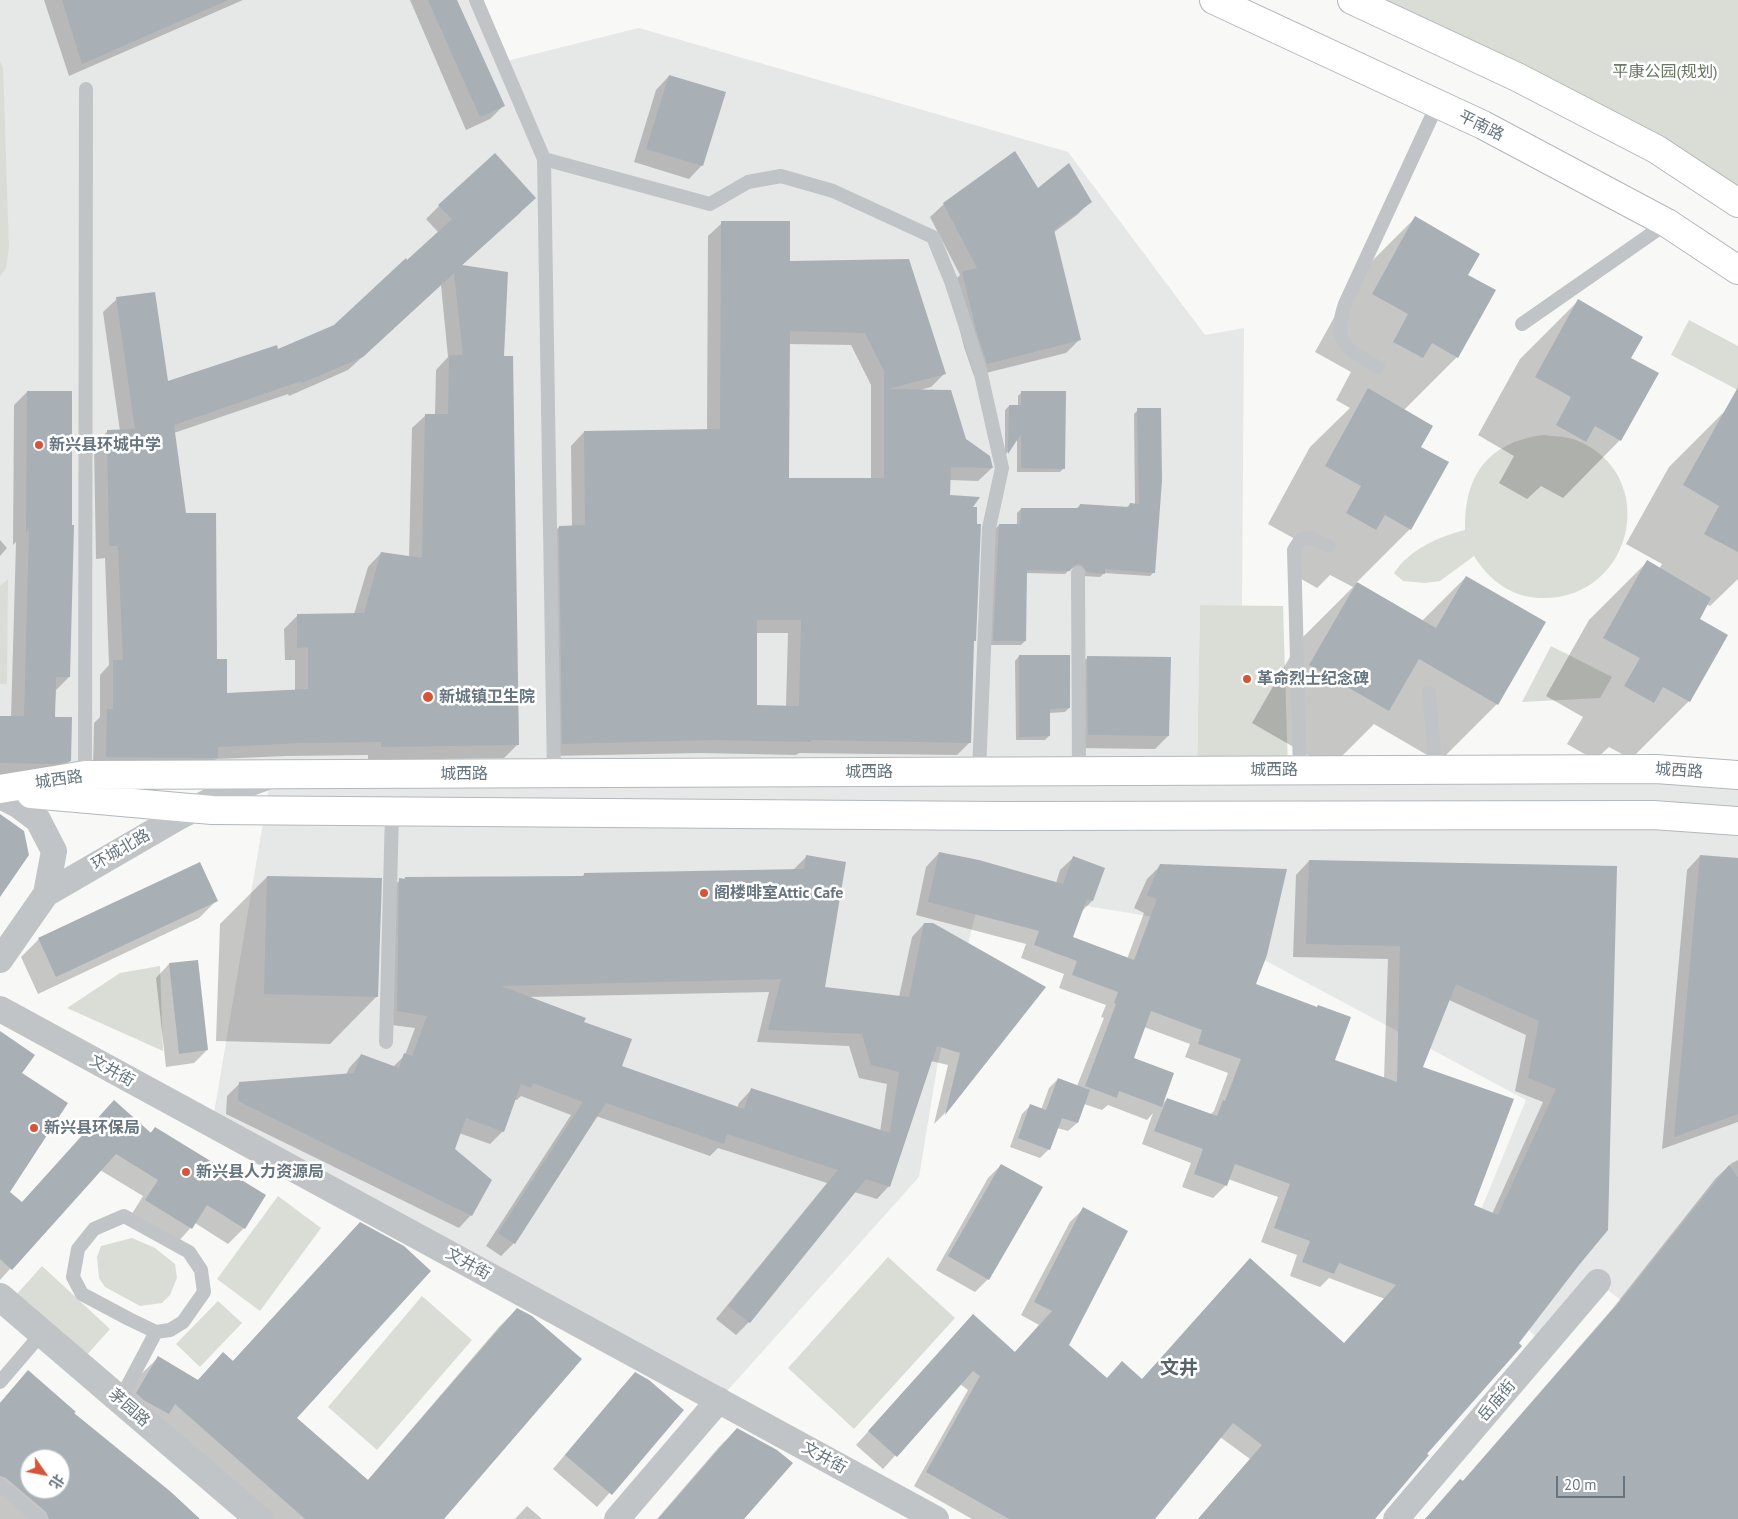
<!DOCTYPE html>
<meta charset="utf-8">
<style>
body{margin:0}
#map{position:relative;width:1738px;height:1519px;overflow:hidden;background:#f8f8f6;font-family:"PT Sans","Noto Sans SC",sans-serif}
canvas{display:block}
.north{position:absolute;left:20px;top:1449px;width:50px;height:50px;box-sizing:border-box;background:#fff;border:1px solid #c2c8cc;border-radius:50%;rotate:123deg;font-size:14px;font-weight:700;line-height:20px;text-align:center;color:#66757f}
.north::after{content:'';display:block;margin:auto;width:18px;height:22px;background:#d5553a;clip-path:polygon(50% 0,100% 100%,50% 72%,0 100%)}
.scale{position:absolute;left:1556px;top:1476px;width:69px;height:22px;box-sizing:border-box;border:2px solid #66757f;border-top:0;padding-left:6px;font-size:15px;line-height:18px;white-space:nowrap;color:#66757f;-webkit-text-stroke:4px #fff;paint-order:stroke}
</style>
<div id="map">
<canvas width="1738" height="1519"></canvas>
<div class="north">北</div>
<div class="scale">20 m</div>
</div>
<script>
const c = document.querySelector('canvas').getContext('2d');
c.lineJoin = 'round';
function fillPath(path, color) { c.fillStyle = color; c.fill(path, 'evenodd'); }
function strokePath(path, color, width, dash) { c.strokeStyle = color; c.lineWidth = width; c.lineCap = dash ? 'butt' : 'round'; c.setLineDash(dash || []); c.stroke(path); }
function drawText(font, color, halo, rows, align = 'center') {
  c.font = font + ' "PT Sans","Noto Sans SC",sans-serif'; c.lineWidth = 5; c.setLineDash([]); c.textBaseline = 'middle'; c.strokeStyle = halo; c.fillStyle = color; for (const [text, x, y, turn = 0] of rows) {
    c.save(); c.translate(x, y); c.rotate((+turn || 0) * Math.PI / 180); c.textAlign = isNaN(turn) ? turn : align; if (halo) c.strokeText(text, 0, 0); c.fillText(text, 0, 0); c.restore();
  }
}
const built = new Path2D(`
 M0,0h476l27,62 136,-34 429,124 137,183 39,-7 -2,278 -42,-1 -3,166 541,4v620l-140,-113 -55,61 -85,-77 68,-166 -329,-176 -215,-35 -44,173 -19,115 -200,223 -507,-275 59,-350 -271,14z`);
const green = new Path2D(`
 M1352,0h386v203z
 M0,61l3,7 6,180 -3,20 -6,8z
 M1689,320l49,26v44l-67,-35z
 M1542,435c11,1 23,1 34,5 86,34 58,162 -37,158 -28,-1 -51,-19 -65,-42l-34,25 -15,2 -22,-2 -9,-8c16,-24 44,-36 71,-43 -1,-54 22,-87 77,-95z
 M8,579l-1,105h-7v-98z
 M1200,605l83,1 5,164 -91,1z
 M1551,646l61,31 -12,21 -78,4z
 M160,966l3,85 -96,-43 53,-35z
 M278,1196l43,32 -61,83 -43,-32z
 M132,1238l23,10 20,16 2,14 -7,17 -8,8 -22,3 -35,-19 -6,-9 -2,-21 4,-11z
 M888,1257l67,61 -101,111 -66,-61z
 M42,1266l68,63 -25,28 -68,-63z
 M422,1296l50,44 -95,110 -49,-43z
 M218,1301l24,22 -42,44 -24,-23z`);
const shadow = new Path2D(`
 M44,0h199l-174,76z
 M410,0h46l47,106 -13,13 -24,11z
 M669,76l33,89 -13,14 -55,-17 22,-72z
 M1038,190l52,12 -13,13 -24,18 26,107 -13,13 -92,23 -10,-29 -15,-61 11,-11 -30,-58 14,-13z
 M439,206l82,6 -60,54 42,91 15,387 -14,14 -136,2v-5l-81,1 -71,3 -12,12 -111,-2 1,-46 6,-6v-42l9,-10 -4,-107 -9,1 -2,-115 14,-13h12l-17,-119 14,-13 50,84 110,-32 58,-25 72,-64 32,-29 -13,-14zM441,285l7,72 -12,13 -1,45h-9l-14,13 -3,130 -28,-5 -13,14 -14,47 -57,2 -13,13 1,31h10v31l-69,4 -11,-35 -30,-146 -11,-81 114,-39 1,2 59,-26z
 M1415,218l52,57 -10,82 -53,53 15,37 -9,82 -54,54 66,38 44,-44 31,127 -58,58 -65,-38 -44,44 -78,-45 47,-82 54,-54 -23,-12 -13,13 -28,-16 15,-28 -36,-20 42,-77 40,-39 -14,-8 15,-28 -36,-20 42,-76z
 M722,223l67,39 155,112 -13,13 -11,3 72,78 -14,13 -28,-1 -1,16 24,146 -3,100 -13,13 -158,-2 -3,2 -95,-2 -152,3 -3,-216 13,-13h13l-1,-81 13,-14 123,-1 1,-195zM788,344l63,1 20,40v94h-84zM756,633h32l-2,73h-31z
 M1578,301l52,57 -10,82 -57,58 -22,-12 -14,13 -28,-16 15,-27 -36,-21 42,-76z
 M27,392l42,285 -13,13 -2,28 16,43 -14,13 -56,2v-59l11,1 5,-176 -3,3 1,-140z
 M1022,392l42,76 -4,4h-43v-35l-12,19v-46l4,-4h9v-10z
 M1727,409l11,7v163l-28,27 -4,-2 -8,15 -9,82 -58,58 -22,-12 -14,13 -28,-16 16,-27 -37,-21 43,-76 58,-58 12,7 3,-5 -36,-20 43,-77z
 M1138,410l16,162 -4,4 -46,-3 -4,4 -17,-1 -4,-7 -5,-1 -4,1 -5,5 -39,-1 -1,68 -4,4h-31l5,-116 4,-4h18v-12l4,-4h55l4,-4 46,3 4,-4 5,1 -1,-91z
 M0,540l7,8 -7,8z
 M1019,656l50,52 -4,4 -16,1v23l-4,4h-29l-1,-79z
 M1088,657l80,79 -13,13 -80,-1 -1,-78z
 M939,853l117,30 4,-13 14,-13 18,44 -10,10 -10,27 55,21 17,-46 -10,-5 13,-29 13,-13 95,119 78,75 51,19 4,-120 -95,-2 3,-82 13,-14 307,7 -9,362 -234,289h-175l52,-60 -30,-22 -66,82h-182l-58,-33 54,-96 -8,-6 -77,85 -27,-24 117,-129 41,37 25,-28 -18,-10 49,-93 13,-13 -15,136 38,34 36,1 202,-36 41,-45 -56,-21 -9,9 -30,-11 7,-21 -36,-13 17,-45 -50,-18 -2,6 -13,13 -31,-11 9,-24 -49,-19 11,-31 -6,7 -39,-15 -6,5 -18,-6 -7,19 -9,8 -11,-3 -8,21 -9,9 -30,-11 12,-33 8,-8 11,4 8,-22 9,-9 19,7 27,-68 -3,-1 5,-12 -47,-17 5,-14 -43,-16 5,-14 -110,-29 10,-48zM1449,1000l77,35 -11,56 28,11 -51,112 -20,-8 -50,-139zM1144,1027l46,17 -5,13 43,16 -14,38 -4,4 -43,-16 -6,6 -29,-46z
 M1700,856l38,3v263l-76,27 25,-279z
 M806,857l17,131 76,9 13,-60 12,-13 120,64 -100,126 -10,10 14,-59 -17,-4 -42,125 -12,13 -23,-7 -105,130 -13,13 -20,-16 111,-136 -109,-35 -8,8 -114,-40 -82,127 -13,13 -15,-10 85,-131 -50,-19 -4,4 -3,-1 -11,32 -13,13 -31,-11 -6,16 18,66 -12,13 -233,-114 1,-18 13,-13 106,-8 3,-7 12,-13 32,12 12,-12 10,-27 -31,-4 3,-131 13,-13 6,-2 175,-1 4,-3 208,-4zM769,992l-12,50 92,4 10,32 28,6 -7,48 -129,-42 -12,13 -2,5 -116,-41 -93,-70z
 M267,877l110,119 -47,48 -114,-3 4,-117z
 M217,900l-18,18 -161,76 -17,-37 18,-18z
 M169,964l38,86 -13,13 -28,4 -10,-89z
 M0,1033l20,41 -12,119 13,10 129,-70 5,-5 89,100 -16,16 -33,-21 -19,21 -46,-27 13,-21 -43,-26 -100,110z
 M1738,1160v359h-313l37,-37 151,-174 103,-130 16,-15z
 M1001,1165l-13,114 -13,13 -39,-22 52,-92z
 M360,1224l-64,194 71,63 132,-154 18,-18 -74,210h-175l-149,-108 21,-36 18,-17 39,23 26,-27 9,8z
 M636,1374l47,36 -86,97 -44,-38 69,-82z
 M14,1387l59,26 125,106h-198v-116zM30,1459h30v30h-30z
 M737,1429l5,90h-85l62,-72z
 M527,1506l15,13h-27z`);
const building = new Path2D(`
 M62,0h166l-146,64z
 M428,0h29l48,106 -25,11z
 M669,75l57,17 -23,74 -57,-17z
 M1015,151l23,37 31,-25 23,39 -38,28 27,110 -94,24 -10,-31 -15,-61 15,-4 -34,-65z
 M495,153l41,45 -74,67 46,7 -4,84h9l6,389 -138,2v-5l-80,1 -83,4v11l-112,-1 1,-48h6v-49h10l-5,-114h-9l-2,-116 28,-1 -19,-132 39,-5 13,89 109,-36 1,4 56,-24 72,-67 1,2 45,-41 -14,-14zM454,273l9,82h-14l-1,59h-23l-3,144 -41,-6 -17,61 -67,1v34l11,-1v42l-81,4v-34h-10l-1,-146h-30l-12,-88 127,-44 1,2 61,-26z
 M1415,216l65,38 -12,21 28,15 -38,68 -26,-15 -9,15 -30,-16 15,-28 -36,-20z
 M721,221h69v40l119,-2 37,115 -59,15 64,1 15,49 24,17 3,12 -42,-1 -1,28 30,2 -7,10h4v17h4l-5,117h-2l-3,102 -160,-3v2l-96,-2 -153,4 -3,-218 26,-1 -1,-94 136,-2zM790,331l75,2 19,38v107h-95zM757,620h44l-2,86 -42,-1z
 M1578,299l65,38 -12,21 28,15 -38,68 -26,-15 -9,16 -30,-17 15,-28 -36,-20z
 M1738,387v165l-34,-18 15,-28 -36,-21z
 M1368,388l65,38 -12,21 28,15 -38,68 -26,-15 -9,15 -30,-17 15,-27 -36,-20z
 M27,391h45v134h2l-4,152h-14l-1,40h17l-1,44 -15,3 -56,-1v-47h24l5,-186 -3,3z
 M1021,391h45l-1,78 -44,-1v-34l-13,20 1,-49h12z
 M1137,408h24l1,73 -7,92 -50,-4v5l-18,-2 -4,-6 -5,-2 -5,2 -3,5 -43,-1 -1,71h-33l6,-117h21l1,-16h58l1,-4 49,3 1,-4 9,1z
 M1647,560l64,38 -11,21 28,16 -38,67 -27,-15 -9,16 -30,-17 16,-28 -37,-20z
 M1466,576l80,46 -48,83 -79,-46 -30,52 -80,-46 48,-83 79,46z
 M1019,655h51v53l-20,1v27l-31,1z
 M1087,656l84,1 -2,79 -81,-1z
 M0,814l24,17 5,24 -29,42z
 M939,852l40,8 84,24 10,-28 32,12 -12,33 -6,-2 -14,38 61,23 23,-61 -10,-4 13,-31 127,5 -20,86 -11,29 61,23 1,-2 33,12 -16,43 62,22 3,-136 -94,-2 3,-84 308,6 -9,364 -29,35 -60,78 3,3 -95,108 2,1 -54,64h-177l64,-74 -29,-22 -78,96h-146l-83,-47 54,-96 -7,-5 -76,86 -29,-26 105,-117 42,38 37,-41 -18,-9 49,-95 45,24 -59,114 38,33 15,-17 20,18 108,-121 94,85 52,-58 -57,-22 -5,11 -32,-12 8,-21 -36,-13 16,-44 -55,-20 -8,22 -33,-12 9,-25 -49,-18 13,-33 50,18 6,-16 2,1 16,-42 -43,-15 4,-14 -51,-19 -17,47 40,15 -12,34 -43,-16 -2,7 -32,-12 31,-82 -2,-1 4,-11 -46,-17 5,-14 -43,-16 5,-14 -111,-29zM1456,984l83,37 -11,57 28,11 -58,126 -24,-10 40,-106 -91,-32z
 M806,855l40,7 -21,125 84,10 15,-74h9l113,64 -101,128 15,-62 -23,-7 -47,141 -24,-8 -116,144 -22,-17 110,-136 -111,-36 -3,10 -118,-41 -91,141 -17,-11 85,-131 -50,-19 -2,5 -10,-4 -17,48 -38,-14 -11,31 37,31 -20,36 -234,-115 1,-19 115,-9 7,-19 38,14 5,-15 8,3 15,-40 -30,-5 2,-133 6,1v-2l179,-1v-3l220,-4zM781,979l-13,51 94,4 9,31 28,7 -9,61 -139,-45 -7,21 -122,-43 10,-27 -48,-17 2,-4 -85,-32z
 M1700,855l38,3v256l-64,23z
 M200,862l18,39 -162,76 -18,-39z
 M267,876l115,2 -4,119 -114,-3z
 M198,960l10,90 -29,4 -10,-91z
 M0,1031l35,24 -13,18 46,30 -58,89 12,10 92,-102 37,33 4,-6 111,68 -21,34 -38,-24 -15,24 -47,-29 13,-20 -42,-26 -104,116 -12,-11z
 M1058,1078l32,12 -12,33 -16,-5 -12,32 -32,-12 12,-34 16,6z
 M1001,1164l42,23 -54,93 -41,-24z
 M1729,1165l9,13v341h-313l35,-40 3,2 165,-189z
 M360,1222l44,24 27,25 -134,147 71,62 149,-172 15,8 50,43 -138,160h-139l-130,-115 -6,10 -24,-13 -9,-8 22,-37 40,24 25,-28 10,9z
 M28,1370l48,42 -2,1 97,79 29,27h-151l-3,-7 -40,-34 -6,-2v-73zM30,1459h30v30h-30z
 M635,1372l14,8 35,30 -72,85 -47,-40z
 M737,1428l40,22 16,13 -49,56h-86z`);
const service = new Path2D(`
 M476,0l68,159 10,615
 M544,159l166,45 38,-22 33,-6 52,15 100,46 18,44 29,89 22,98 -13,60 -10,244
 M1522,324l145,-101
 M1378,367c-32,-18 -46,-24 -33,-63l92,-199
 M1078,573l1,198
 M1429,692l7,78
 M1300,770l-6,-220 7,-11 11,-1 16,8
 M85,775l1,-686
 M386,1042l6,-230
 M124,1216l65,36 12,18 3,22 -21,30 -13,8 -14,2 -27,-13 -47,-25 -9,-17 5,-28 16,-20z
 M0,1382l42,-49
 M120,1400l36,-68
 M0,1485l40,34`);
const minor = new Path2D(`
 M0,796l18,9 20,15 16,31 -8,43
 M0,960l46,-66 131,-76 54,-28 39,-14
 M0,1009l936,510
 M617,1519l102,-119
 M1396,1519l202,-237`);
const tertiary = new Path2D(`
 M0,1297l259,222`);
const secondary = new Path2D(`
 M1214,0l269,125 184,98 71,47
 M1352,0l165,77 139,72 82,54
 M0,789l85,-14 1571,-6 82,6
 M31,794l181,16 790,6 651,-1 85,6`);
const markers = [
 [39,445,5,"#d5553a"],
 [1247,679,5,"#d5553a"],
 [428,697,6,"#d5553a"],
 [704,893,5,"#d5553a"],
 [34,1128,5,"#d5553a"],
 [186,1172,5,"#d5553a"]
];
const parkNames = [
 ["平康公园(规划)",1665,72]
];
const streetNames = [
 ["平南路",1481,126,26],
 ["城西路",1274,770],
 ["城西路",1679,771,4],
 ["城西路",869,772],
 ["城西路",464,774],
 ["城西路",59,780,-8],
 ["环城北路",121,850,-30],
 ["文井街",112,1071,29],
 ["文井街",468,1264,29],
 ["岳庙街",1497,1401,-50],
 ["茅园路",129,1408,41],
 ["文井街",824,1458,29]
];
const poiNames = [
 ["新兴县环城中学",49,445],
 ["革命烈士纪念碑",1257,679],
 ["新城镇卫生院",439,697],
 ["阁楼啡室Attic Cafe",714,893],
 ["新兴县环保局",44,1128],
 ["新兴县人力资源局",196,1172]
];
const quarterNames = [
 ["文井",1179,1369]
];
fillPath(built, '#e6e7e7');
fillPath(green, '#d9ddd6');
fillPath(shadow, '#0003');
fillPath(building, '#a8afb5');
strokePath(secondary, '#b2b8bc', 30);
strokePath(service, '#c0c4c7', 14);
strokePath(minor, '#c0c4c7', 26);
strokePath(tertiary, '#c0c4c7', 28);
strokePath(secondary, '#fff', 28);
for (const [x, y, r, color] of markers) { const dot = new Path2D(); dot.arc(x, y, r, 0, 2 * Math.PI); c.fillStyle = color; c.fill(dot); strokePath(dot, '#fff', 2); }
drawText('16px', '#697764', '#fff', parkNames);
drawText('16px', '#66757f', '#fff', streetNames);
drawText('bold 16px', '#66757f', '#fff', poiNames, 'left');
drawText('bold 19px', '#57636a', '#fff', quarterNames);
</script>
